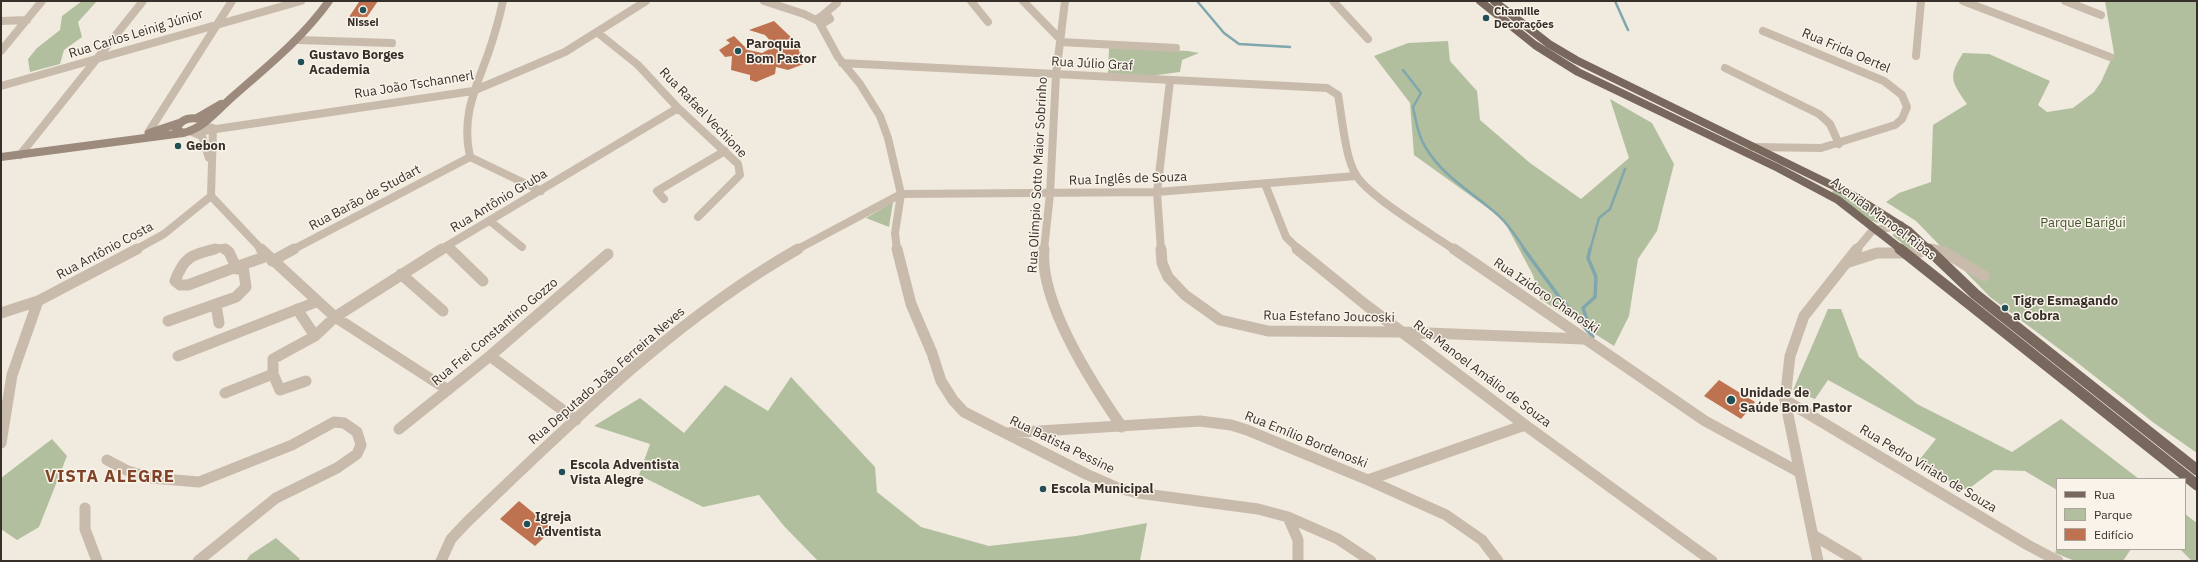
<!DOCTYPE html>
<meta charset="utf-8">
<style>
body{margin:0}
#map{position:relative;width:2198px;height:562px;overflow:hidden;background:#f1eade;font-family:"IBM Plex Sans",sans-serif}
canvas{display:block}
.frame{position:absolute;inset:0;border:2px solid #372f2a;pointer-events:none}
.legend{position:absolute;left:2056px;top:478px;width:130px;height:72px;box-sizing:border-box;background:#f9f3ea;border:1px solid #aba59d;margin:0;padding:5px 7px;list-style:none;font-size:12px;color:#372f2a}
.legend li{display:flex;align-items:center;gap:8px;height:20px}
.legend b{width:20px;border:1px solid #aba59d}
</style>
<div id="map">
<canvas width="2198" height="562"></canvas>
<div class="frame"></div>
<ul class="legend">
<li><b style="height:5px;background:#78675c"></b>Rua</li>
<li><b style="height:11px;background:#b2bf9f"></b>Parque</li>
<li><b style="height:11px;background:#bf724f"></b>Edifício</li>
</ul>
</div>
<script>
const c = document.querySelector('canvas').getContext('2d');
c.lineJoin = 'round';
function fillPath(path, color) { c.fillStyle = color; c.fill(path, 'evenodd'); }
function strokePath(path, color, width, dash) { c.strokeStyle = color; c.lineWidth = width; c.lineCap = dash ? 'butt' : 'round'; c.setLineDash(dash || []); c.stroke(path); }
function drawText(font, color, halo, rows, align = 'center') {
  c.font = font + ' "IBM Plex Sans",sans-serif'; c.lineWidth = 3; c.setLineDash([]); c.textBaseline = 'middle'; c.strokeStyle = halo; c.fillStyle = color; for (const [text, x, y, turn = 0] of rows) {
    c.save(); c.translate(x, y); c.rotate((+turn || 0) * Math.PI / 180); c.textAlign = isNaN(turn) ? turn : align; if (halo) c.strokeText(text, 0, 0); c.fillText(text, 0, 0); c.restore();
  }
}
const green = new Path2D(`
 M82,1h15l-19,21 4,15 -18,13 -4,14 -30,8 -2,-13 9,-11 23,-18 2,-14z
 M2105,1h92v452l-43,-30 -80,-63 -84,-63 -74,-76 -30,-19 13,-9 32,-11 2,-57 34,-21c-16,-23 -19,-27 -4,-51l26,1 61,27 -12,24 9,7 26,-4 21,-16 7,-10 13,-29z
 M1448,41l2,20 27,30 3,29 50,43 51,36 48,-41 -19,-59 42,24 22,41 -17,67 -19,28 -9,57 -15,30 -74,-47 -7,-24 -30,-56 -89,-64 -4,-52 -36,-47 34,-13z
 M1109,48l79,3 11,2 -17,7 -2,12 -38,5 -34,-2z
 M1834,190l49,28 -1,4 -4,1 -6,-2 -41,-28z
 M893,202l-4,25 -23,-9z
 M1897,232l17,9 5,6 -10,2 -17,-14z
 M1828,309h13l18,48 58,47 95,48 49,-33 78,60h-82v11l-32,-19 -31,-1 -27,20 -51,-26 20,-25 -108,-59 -13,19 -22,-9z
 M791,377l84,90 2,25 44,35 68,19 87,-10 71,-13 -7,38h-322l-34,-35 -25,-31 -56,12 -64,-32 11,-31 -56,-18 46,-28 44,35 41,-48 43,26z
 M52,439l15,17 -28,71 -22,13 -16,-11v-51z
 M2185,514l12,9v38h-5l-12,-12h5z
 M276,538l24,21 -2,2h-52l4,-6z
 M2057,548v1h74l-8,12h-48l-20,-8z`);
const streamFar1 = new Path2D(`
 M1197,1l27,32 15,11 51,3
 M1615,1l13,29
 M1403,70l18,23 -8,14c3,14 5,29 13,41 17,29 49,46 73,68 11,10 18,22 26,34
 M1590,250l9,-32 11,-9 15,-40`);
const stream = new Path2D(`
 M1524,249l36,49 33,39
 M1590,249l-2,9 8,19 -1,20 -12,11 9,27`);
const building = new Path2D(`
 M378,1l-11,16h-18l10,-15z
 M774,21l20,19 6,2 -1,10 3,1 2,11 -16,6 -12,-3 -1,7 -19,8 -6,-2v-5l-19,-5 1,-14 -7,1 -6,-7 11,-7 -4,-3 8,-4 14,14 14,3 13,-7 -10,-11 -16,-5z
 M1719,380l36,22 -14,17 -37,-23z
 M519,501l34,28 -18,17 -35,-27z`);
const minorFar1 = new Path2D(`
 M503,1c-4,18 -9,36 -15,53 -13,36 -27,63 -18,103l71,34
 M971,1l17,21
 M1023,1l37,38
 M1333,1l35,38
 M1963,1l147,56
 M2065,1l36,14
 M1,21l26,-1
 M598,33l40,32 40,43 60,56 2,11 -42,42
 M298,40l94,3
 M1060,42l116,6
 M1,51l41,-50
 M1916,56l5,-55
 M1725,68l94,46 11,10 9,20
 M1,86l300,-85
 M207,127l6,1 -2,68 51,54
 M192,132l10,4 7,22
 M196,132l277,-41 92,-39 81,-51
 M148,133l84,-132
 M1752,147l69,1 74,-23 7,-6 5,-12 -5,-12 -18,-14 -121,-50
 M20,155l123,-154
 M1265,184l21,53 13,13
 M664,199l-7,-8 68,-40
 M490,221l32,26
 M447,247l4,3
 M1929,249l7,1
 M135,250l29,-16 47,-38
 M211,250l11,-2 4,2
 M292,250l178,-93
 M440,250l238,-142
 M897,250l-2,-17 6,-39 256,-2 199,-16
 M1044,250l6,-56 6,-119 9,-74
 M1161,250l-4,-58 13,-111`);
const minor = new Path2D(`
 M215,249c-24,6 -31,8 -40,32l5,4h8l48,-18
 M225,249l4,3 7,15
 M261,249l74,68 113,73
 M450,249l33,32
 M897,249l14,55 21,49 9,28 12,19 11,12 122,62 32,14 20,5 120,16 30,8 50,22 33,22
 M1044,249c-5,52 49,136 78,178
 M1161,249l1,14 6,14 17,18 35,25 48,11 133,1 183,7
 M1297,249l69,56 159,120 187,136
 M1931,249l13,3 40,24
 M272,261l22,-12
 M236,267l1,2
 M236,267l31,-11
 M401,274l42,37
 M216,305l3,18
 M297,309l18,27 -42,23v15l7,16 26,-9
 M1,313l37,-12 99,-52
 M168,321l68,-24 10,-10 -3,-21
 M315,336l20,-19 107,-68
 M178,356l138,-54
 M490,356l86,64
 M225,393l48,-19
 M1785,400l241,144 32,17
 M399,429l91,-73 118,-102
 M1007,433l193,-12 31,4 16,5 121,50 78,35 36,25 16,21
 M1,443l11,-68 26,-74
 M107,460l21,11 23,7 48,4 93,-37 42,-23 10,1 13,9 4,13 -4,9 -20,14 -61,30 -78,63
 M1368,480l157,-55
 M85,508v21l12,32
 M1288,517l10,23v21
 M1813,535l44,26`);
const tertiaryFar1 = new Path2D(`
 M764,1l40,13 14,7
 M823,15l5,1 2,3 -5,3h-6l-2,-3z
 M823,15l14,-12
 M842,63l485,25 11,7c4,21 7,63 18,80 12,21 77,60 99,75
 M796,250l105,-56 -13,-56 -8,-22 -20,-32 -22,-27 -19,-35
 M1856,250l16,-19 29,-6
 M1925,250l4,-1`);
const tertiary = new Path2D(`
 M1454,249l251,172 94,51
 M1849,262l28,-9h40l11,-4
 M441,561l10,-22 16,-17c104,-99 205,-201 331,-273
 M1818,561l-33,-161 5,-44 14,-40 53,-67`);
const secondary = new Path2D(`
 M197,118l24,-14
 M202,123l-2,-4c-10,-2 -19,0 -24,10l7,4c20,-5 32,-20 46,-33 36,-32 72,-60 100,-99
 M149,133l30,-10
 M1,157l182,-24`);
const primaryFar1 = new Path2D(`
 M1480,1l55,44 43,27 200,96 60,32 64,50
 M1494,1l55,43 27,16 276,135 57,36 20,19`);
const primary = new Path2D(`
 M1900,249l297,236
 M1928,249l47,45 222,176`);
const markers = [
 [363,10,4,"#214f56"],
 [1486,18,4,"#214f56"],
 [738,51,4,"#214f56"],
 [301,62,4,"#214f56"],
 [178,146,4,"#214f56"],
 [2005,308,4,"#214f56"],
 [1731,400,5,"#214f56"],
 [562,472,4,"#214f56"],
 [1043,489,4,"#214f56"],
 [527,524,4,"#214f56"]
];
const farPoinames = [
 ["Chamille",1494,12],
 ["Decorações",1494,25],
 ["Nissei",363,23,"center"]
];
const streetNames = [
 ["Rua Carlos Leinig Júnior",136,34,-17],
 ["Rua Frida Oertel",1846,51,23],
 ["Rua Júlio Graf",1092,64,3],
 ["Rua João Tschannerl",414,85,-9],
 ["Rua Rafael Vechione",703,113,46],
 ["Rua Olímpio Sotto Maior Sobrinho",1038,175,-87],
 ["Rua Inglês de Souza",1128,179,-2],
 ["Rua Barão de Studart",365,198,-28],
 ["Rua Antônio Gruba",499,201,-31],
 ["Avenida Manoel Ribas",1883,219,37],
 ["Rua Antônio Costa",105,251,-28],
 ["Rua Izidoro Chanoski",1546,296,34],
 ["Rua Estefano Joucoski",1329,317,1],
 ["Rua Frei Constantino Gozzo",495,332,-40],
 ["Rua Manoel Amálio de Souza",1482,374,37],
 ["Rua Deputado João Ferreira Neves",607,376,-41],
 ["Rua Emílio Bordenoski",1306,440,22],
 ["Rua Batista Pessine",1062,445,26],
 ["Rua Pedro Viriato de Souza",1928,469,31]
];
const poiNames = [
 ["Paroquia",746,44],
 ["Bom Pastor",746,59],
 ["Gustavo Borges",309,55],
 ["Academia",309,70],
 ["Gebon",186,146],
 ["Tigre Esmagando",2013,301],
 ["a Cobra",2013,316],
 ["Unidade de",1740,393],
 ["Saúde Bom Pastor",1740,408],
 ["Escola Adventista",570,465],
 ["Vista Alegre",570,480],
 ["Escola Municipal",1051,489],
 ["Igreja",535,517],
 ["Adventista",535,532]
];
const parkNames = [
 ["Parque Barigui",2083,223]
];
const districtNames = [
 ["VISTA ALEGRE",110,477]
];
fillPath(green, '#b2bf9f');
strokePath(streamFar1, '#7fa7ad', 2.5);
strokePath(stream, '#7fa7ad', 3.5);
fillPath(building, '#bf724f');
strokePath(minorFar1, '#c9bbab', 8);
strokePath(minor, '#c9bbab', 11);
strokePath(tertiaryFar1, '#c9bbab', 8);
strokePath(tertiary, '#c9bbab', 11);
strokePath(secondary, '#9c8a7c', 8);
strokePath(primaryFar1, '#78675c', 8);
strokePath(primary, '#78675c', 11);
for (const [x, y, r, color] of markers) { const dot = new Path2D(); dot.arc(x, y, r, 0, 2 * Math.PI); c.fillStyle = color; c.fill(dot); strokePath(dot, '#f9f3ea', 1.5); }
drawText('bold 11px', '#372f2a', '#f9f3ea', farPoinames, 'left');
drawText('13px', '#372f2a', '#f9f3ea', streetNames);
drawText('bold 13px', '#372f2a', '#f9f3ea', poiNames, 'left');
drawText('13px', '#43542f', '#f9f3ea', parkNames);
c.letterSpacing = '1px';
drawText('bold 17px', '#814327', '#f9f3ea', districtNames);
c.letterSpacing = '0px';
</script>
